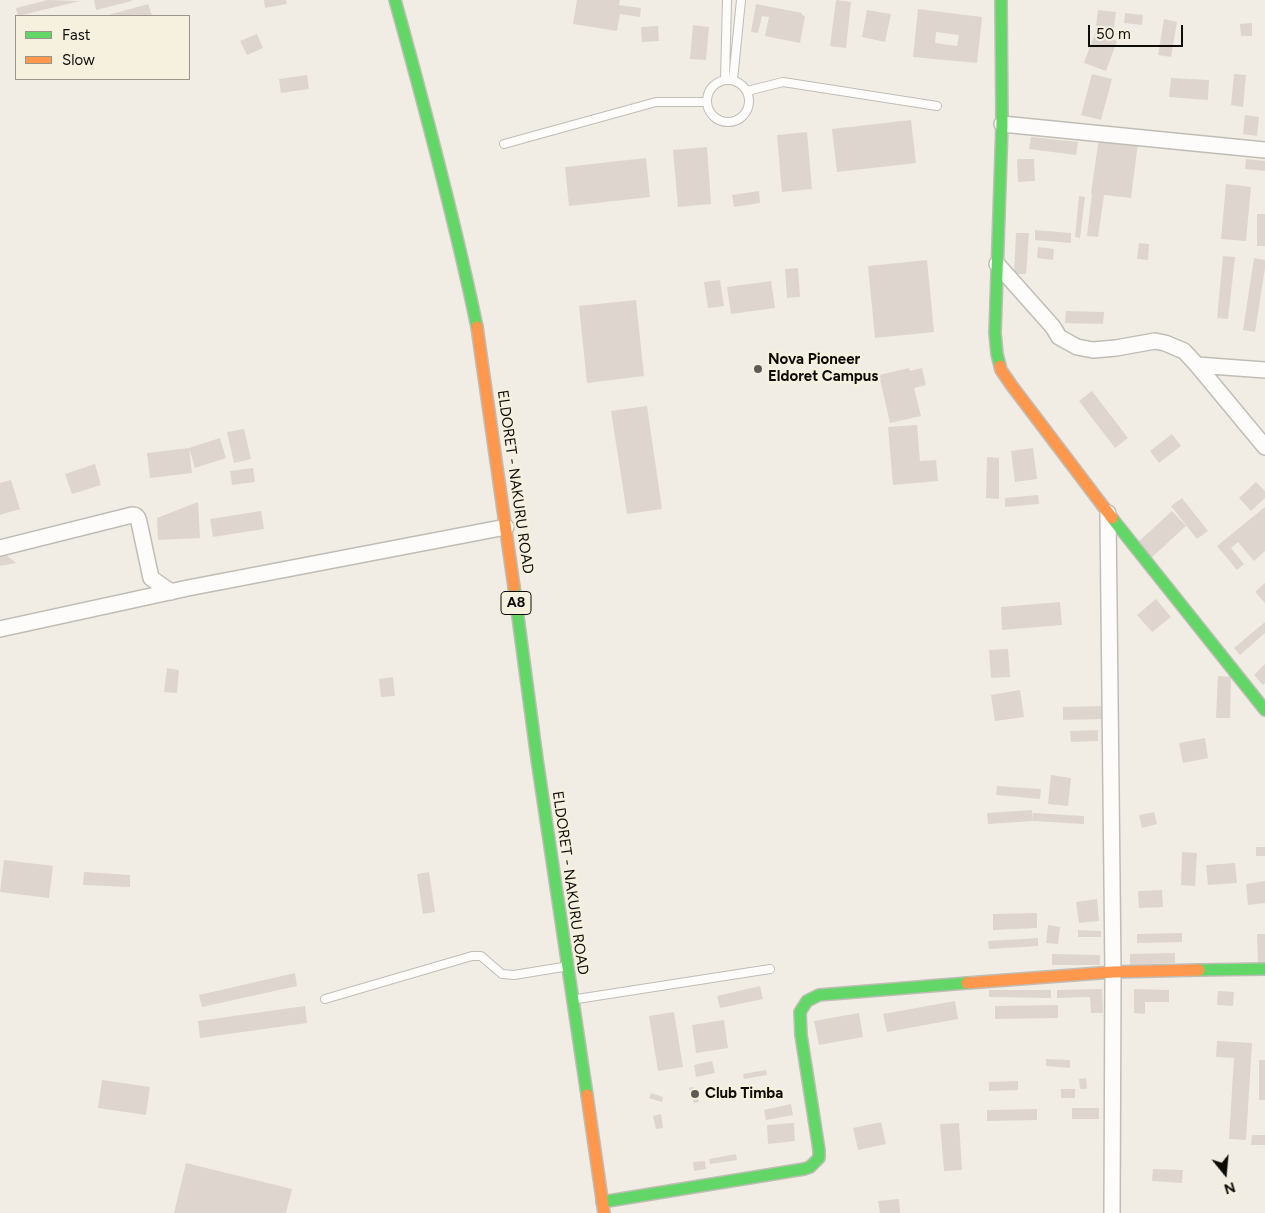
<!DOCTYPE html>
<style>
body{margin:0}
#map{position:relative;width:1265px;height:1213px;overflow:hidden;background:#f1ede4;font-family:Figtree,sans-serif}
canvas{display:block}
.legend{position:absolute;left:15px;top:15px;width:175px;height:65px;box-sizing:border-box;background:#f6f0df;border:1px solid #999589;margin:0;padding:6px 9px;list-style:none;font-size:15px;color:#0e0c07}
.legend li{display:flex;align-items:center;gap:10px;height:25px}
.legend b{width:25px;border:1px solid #999589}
.north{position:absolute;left:1200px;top:1148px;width:50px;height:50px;-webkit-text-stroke:4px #f6f0df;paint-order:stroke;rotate:163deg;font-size:14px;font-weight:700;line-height:20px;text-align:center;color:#0e0c07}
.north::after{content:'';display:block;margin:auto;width:18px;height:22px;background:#0e0c07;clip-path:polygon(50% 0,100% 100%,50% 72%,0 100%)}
.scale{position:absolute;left:1088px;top:25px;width:95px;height:22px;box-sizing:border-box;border:2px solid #0e0c07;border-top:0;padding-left:6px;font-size:15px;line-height:18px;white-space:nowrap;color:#0e0c07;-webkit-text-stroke:4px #f6f0df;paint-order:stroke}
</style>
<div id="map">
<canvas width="1265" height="1213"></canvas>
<ul class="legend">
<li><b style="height:6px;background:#63d668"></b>Fast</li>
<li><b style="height:6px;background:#ff974d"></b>Slow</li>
</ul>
<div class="north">N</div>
<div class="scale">50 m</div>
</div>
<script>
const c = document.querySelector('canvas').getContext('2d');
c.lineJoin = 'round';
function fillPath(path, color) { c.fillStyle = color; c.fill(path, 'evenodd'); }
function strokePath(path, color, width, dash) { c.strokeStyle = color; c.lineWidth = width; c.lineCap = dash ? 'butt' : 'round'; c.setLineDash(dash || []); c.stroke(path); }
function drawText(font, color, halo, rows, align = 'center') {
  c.font = font + ' Figtree,sans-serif'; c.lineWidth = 5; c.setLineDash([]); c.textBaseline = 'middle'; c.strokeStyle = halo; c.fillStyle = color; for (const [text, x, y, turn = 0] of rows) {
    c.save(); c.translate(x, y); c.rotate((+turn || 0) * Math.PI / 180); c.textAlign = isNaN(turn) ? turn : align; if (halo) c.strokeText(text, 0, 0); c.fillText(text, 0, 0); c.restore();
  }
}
const building = new Path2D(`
 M48,0l32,1 -62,15 -2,-8z
 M94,0h37l1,1 -36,9z
 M264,0h22l1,4 -22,4z
 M577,0h43l-1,5 22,3 -1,9 -20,-3 -3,17 -44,-7z
 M836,0l15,2 -5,46 -16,-2z
 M148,4l4,12h-47z
 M756,4l46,9v2l3,1 -5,27 -35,-7 4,-19 -7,-1 -4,17 -7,-1z
 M918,9l64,8 -5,46 -64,-6zM936,32l23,3 -2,11 -22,-3z
 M867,10l24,4 -6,28 -23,-5z
 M1098,10l18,2 -3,23 -18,-2 22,8 -11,30 -22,-8 11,-30z
 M1125,13l18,2 -1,10 -18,-2z
 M1164,19l13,3 -6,35 -13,-2z
 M1252,23v13h-11l-1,-12z
 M693,25l16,2 -3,33 -16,-1z
 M658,26l1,15 -17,1 -1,-15z
 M257,34l6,14 -16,7 -7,-14z
 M1092,74l20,5 -11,41 -20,-5z
 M1234,74l12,1 -3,32 -12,-2z
 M307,75l2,14 -28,4 -2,-14z
 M1171,78l38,2 -1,20 -39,-3z
 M1245,115l14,2 -2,19 -14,-2z
 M911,120l5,43 -79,9 -5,-43z
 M807,132l5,57 -30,3 -5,-57z
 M1031,137l47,5 -2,13 -47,-6z
 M1099,138l39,5 -7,55 -27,-3 -6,42 -11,-1 5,-43h-1z
 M707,147l4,57 -33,3 -5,-57z
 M646,158l4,39 -81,9 -4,-39z
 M1017,159h17l1,22 -17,1z
 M1246,159l19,2v10l-20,-2z
 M1226,184l25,3 -5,54 -25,-2z
 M759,191l1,12 -26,4 -2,-12z
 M1079,196l6,1 -5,41 -5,-1z
 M1257,214h8v32h-8z
 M1035,230l36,3v10l-36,-3z
 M1016,233h13l-3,41h-12z
 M1139,243l10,1 -1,16 -11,-1z
 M1038,247l16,2 -1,11 -16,-2z
 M1223,256l12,1 -7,62 -11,-1z
 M1254,258l11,2v8l-10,64 -12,-2z
 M927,260l7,72 -59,6 -7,-72z
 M798,268l2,29 -13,1 -2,-29z
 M720,280l4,26 -16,2 -4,-26z
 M771,281l4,27 -44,6 -4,-27z
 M636,300l8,76 -57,7 -8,-77z
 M1066,311l38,1 -1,12 -38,-1z
 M909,368l1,3 12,-3 4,17 -12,3 7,28 -31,7 -11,-48z
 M1092,391l36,47 -13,10 -36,-47z
 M647,406l15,103 -35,5 -16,-103z
 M917,425l3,36 16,-1 2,21 -45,4 -5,-58z
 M244,429l7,30 -17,4 -7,-31z
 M1172,434l9,12 -22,17 -9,-12z
 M220,438l6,20 -31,10 -6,-20 3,25 -42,5 -3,-25 42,-5z
 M1033,448l4,31 -22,3 -4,-31z
 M987,457l12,1v41l-13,-1z
 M95,464l6,21 -29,9 -7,-20z
 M253,468l2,14 -23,3 -2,-14z
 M11,480l9,29 -20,6v-32z
 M1256,482l9,9v7l-14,13 -12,-13z
 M1038,495l1,9 -34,3v-9z
 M1182,498l26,33 -11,8 -26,-33z
 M198,502l2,36 -42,2 -1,-22z
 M1265,507v44l-11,10 -16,-19 -7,6 13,16 -7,6 -20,-24z
 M261,511l3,18 -51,8 -3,-18z
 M1172,511l14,15 -36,33 -14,-15z
 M5,554l11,9 -16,3v-11z
 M1265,583v20l-10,-11z
 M1156,599l15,18 -19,15 -15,-17z
 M1060,602l2,23 -60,5 -1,-23z
 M1265,622v11l-25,22 -6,-7z
 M1008,649l2,28 -19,1 -2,-28z
 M1265,664v19l-2,2 -9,-10z
 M167,668l12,2 -2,23 -13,-1z
 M1218,676l13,1 -1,41h-14z
 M393,677l2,19 -14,1 -2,-18z
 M1020,690l4,27 -29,4 -4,-26z
 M1104,706v13l-41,1v-13z
 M1098,730v11l-27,1 -1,-11z
 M1205,738l3,20 -25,5 -4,-20z
 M1051,775l20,3 -3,28 -20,-2z
 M997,786l44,3 -1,10 -44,-4z
 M1032,810l1,11 -45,3 -1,-11z
 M1154,812l3,12 -15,4 -3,-13z
 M1033,813l51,3v8l-51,-3z
 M1256,847h9v9h-9z
 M1182,852l15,1 -2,33 -14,-1z
 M4,860l49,6 -4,32 -49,-6z
 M1235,863l2,20 -29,2 -2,-20z
 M84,872l46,3v12l-47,-2z
 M429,872l6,40 -12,2 -6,-40z
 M1265,881v22l-17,2 -2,-21z
 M1162,890l1,17 -24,1 -1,-17z
 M1097,899l2,22 -20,2 -3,-21z
 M1037,913v15l-44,2v-16z
 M1048,925l12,2 -2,17 -12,-1z
 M1078,930l23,1v6h-23z
 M1182,933v9l-45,1v-9z
 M1257,934h8v29h-7z
 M1038,938v8l-49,3 -1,-8z
 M1175,953v10l-45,2v-11z
 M1052,954l48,1v10h-48z
 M295,973l2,13 -95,21 -3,-12z
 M760,986l3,13 -43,9 -3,-12z
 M1102,989l1,24h-12l-1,-16 -33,1v-8z
 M1134,989l35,1v12h-24v12l-11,-1z
 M989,990h62v8l-62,-1z
 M1218,991l16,1 -1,14 -16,-1z
 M955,1001l3,18 -71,13 -4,-18z
 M1058,1005v13l-63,1v-13z
 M305,1006l2,17 -107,15 -2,-17z
 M674,1012l9,55 -25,4 -9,-55z
 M859,1013l4,24 -44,8 -5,-24z
 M724,1020l4,28 -32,5 -4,-28z
 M1217,1041l35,2 -6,97 -17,-1 5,-81 -18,-1z
 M1046,1059l24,1v8l-24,-2z
 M1259,1060h6v40h-6z
 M712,1061l3,12 -19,4 -2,-12z
 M766,1070l1,5 -23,4 -1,-5z
 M1086,1078l1,11h-7l-1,-10z
 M102,1080l48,7 -4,28 -48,-7z
 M1018,1081v9l-29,1v-9z
 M694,1087l5,15 -5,1 -5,-15z
 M1061,1089h14v9h-14z
 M770,1090l1,5 -14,2 -1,-4z
 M651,1093l12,4 -1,5 -13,-4z
 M791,1104l2,11 -27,5 -2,-10z
 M1072,1108h27v11h-27z
 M1037,1109v11l-50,1v-11z
 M661,1114l2,14 -7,1 -3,-13z
 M881,1122l5,22 -28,6 -5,-22z
 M794,1123l1,18 -27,3 -1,-19z
 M959,1123l3,47 -18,1 -4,-47z
 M1252,1135h13v10h-14z
 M736,1154l1,6 -27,4 -1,-5z
 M705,1161l1,8 -12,2 -1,-9z
 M186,1163l106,26 -6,24h-112z
 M1153,1169l30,1 -1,13 -30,-2z
 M899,1199l1,14h-20l-2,-12z`);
const lane = new Path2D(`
 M707 101a21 21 0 1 1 42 0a21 21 0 1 1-42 0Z
 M725,80l2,-80
 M733,80l8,-80
 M747,91l36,-9 154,24
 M504,144l152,-42h50
 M325,999l147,-43h9l21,18 12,1 49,-8
 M577,999l193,-30`);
const street = new Path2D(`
 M1002,124l263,26
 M997,264l56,63 6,10 18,10 16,3 23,-2 39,-7 10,2 19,8 13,14 68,82
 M1197,365l68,5
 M1108,513l5,459 -1,241
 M0,548l132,-33c4,0 6,2 7,7l12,56 20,14
 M0,629l188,-41 318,-61`);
const fast = new Path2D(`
 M395,0c30,108 59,217 82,327
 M1000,366l-3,-12 -2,-21 7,-209 -1,-124
 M1112,518l153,192
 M514,587l23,172 50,336
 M1199,970l66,-1
 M602,1202l202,-33 6,-2 9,-9v-8l-18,-115 -1,-23 7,-11 12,-6 148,-12`);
const slow = new Path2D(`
 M477,327l37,260
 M1000,366l1,4 11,16 100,132
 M967,983l146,-11 86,-2
 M587,1095l17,118`);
const markers = [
 [758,369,5,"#5d5b54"],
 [695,1094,5,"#5d5b54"]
];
const shields = [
 [516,603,30]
];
const shieldNames = [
 ["A8",516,603]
];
const poiNames = [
 ["Nova Pioneer",768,360],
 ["Eldoret Campus",768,377],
 ["Club Timba",705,1094]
];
const streetNames = [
 ["ELDORET - NAKURU ROAD",515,482,82],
 ["ELDORET - NAKURU ROAD",570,883,82]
];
fillPath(building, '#ded5cf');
strokePath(lane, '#c0bdb6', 10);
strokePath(street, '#c0bdb6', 18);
strokePath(fast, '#c0bdb6', 14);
strokePath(slow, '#c0bdb6', 14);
strokePath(lane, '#fdfcfb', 8);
strokePath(street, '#fdfcfb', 15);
strokePath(fast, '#63d668', 11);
strokePath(slow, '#ff974d', 11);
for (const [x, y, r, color] of markers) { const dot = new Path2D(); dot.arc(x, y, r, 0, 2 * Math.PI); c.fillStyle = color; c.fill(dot); strokePath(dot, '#f6f0df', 2); }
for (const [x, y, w] of shields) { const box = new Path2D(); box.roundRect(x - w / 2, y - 11.5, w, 23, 4); c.fillStyle = '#f6f0df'; c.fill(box); strokePath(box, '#0e0c07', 1); }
drawText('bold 14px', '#0e0c07', null, shieldNames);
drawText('bold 15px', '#0e0c07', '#f6f0df', poiNames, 'left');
drawText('15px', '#0e0c07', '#f6f0df', streetNames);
</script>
